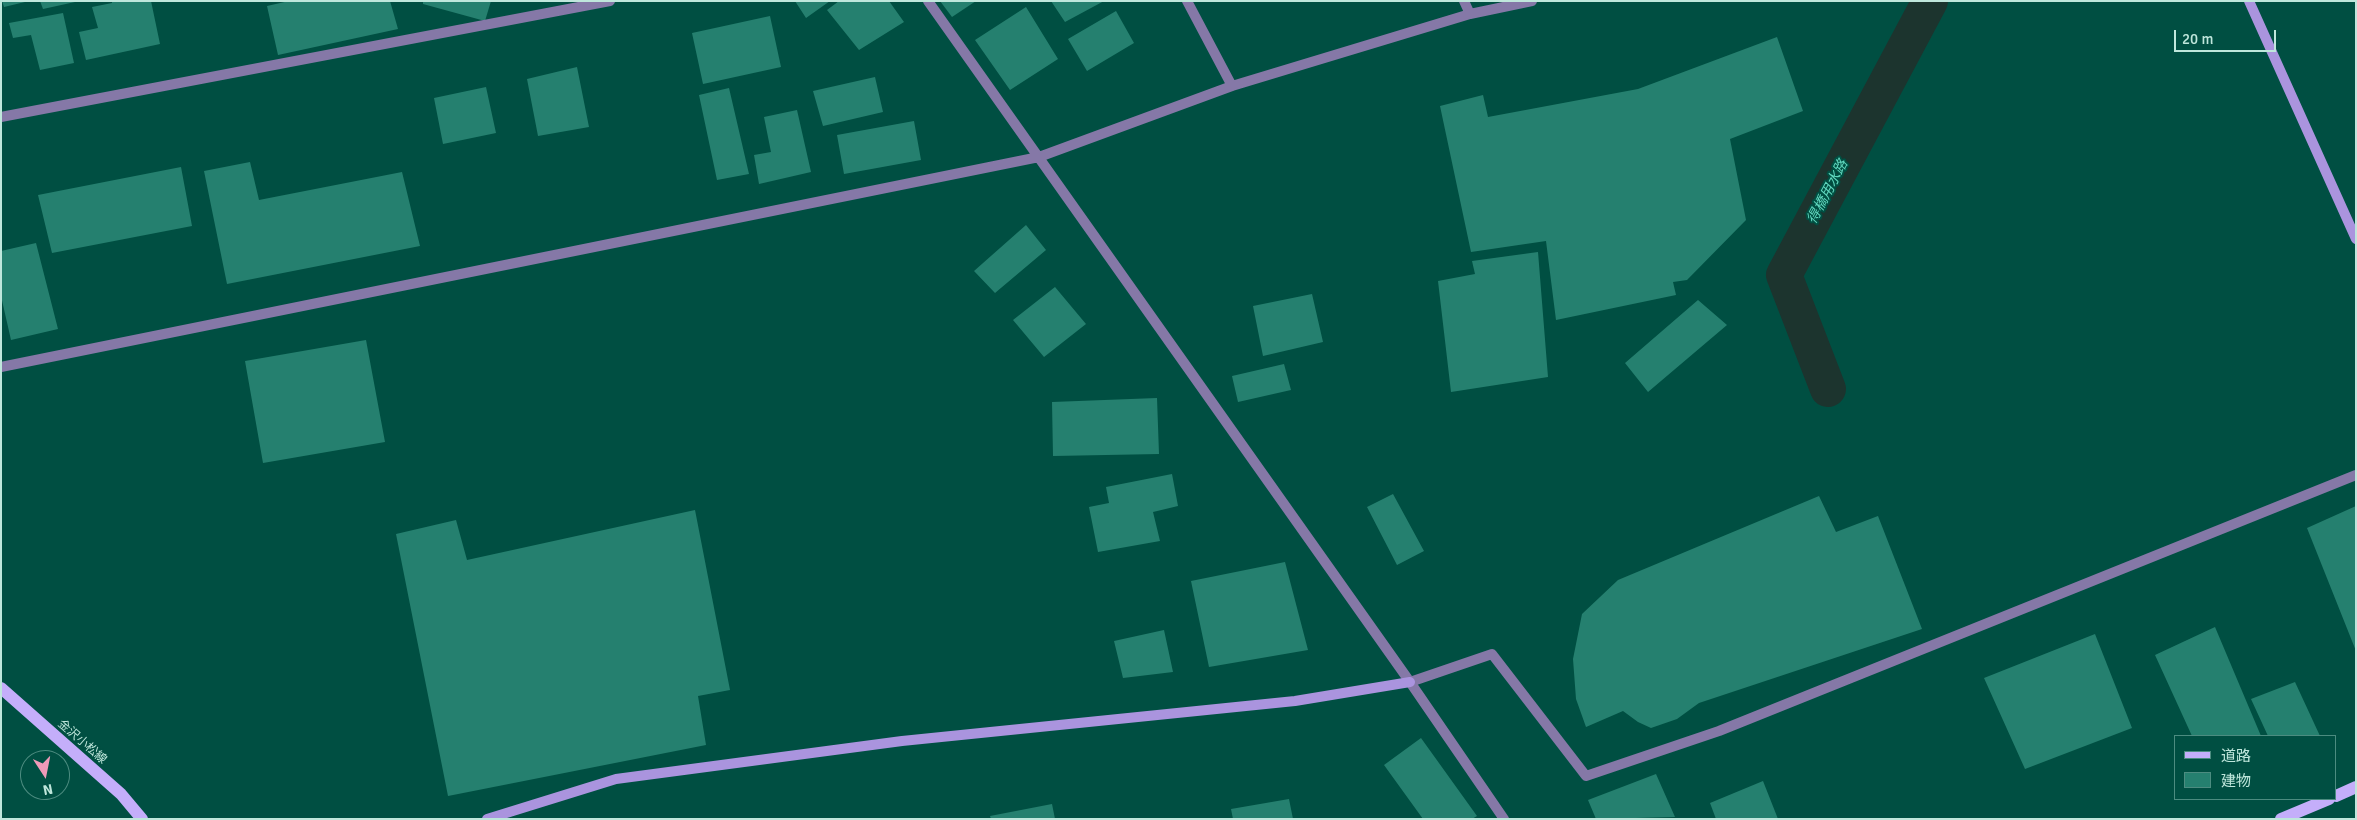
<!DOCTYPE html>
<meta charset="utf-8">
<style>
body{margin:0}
#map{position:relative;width:2357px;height:820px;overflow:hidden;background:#004f42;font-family:Signika,"Noto Sans JP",sans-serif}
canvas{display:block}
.frame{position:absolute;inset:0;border:2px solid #bfe7dc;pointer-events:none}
.legend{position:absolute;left:2174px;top:735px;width:162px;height:65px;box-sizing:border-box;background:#004f42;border:1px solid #4c8c80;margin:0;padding:6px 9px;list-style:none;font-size:15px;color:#bfe7dc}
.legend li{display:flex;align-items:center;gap:10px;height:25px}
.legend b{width:25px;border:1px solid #4c8c80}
.north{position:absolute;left:20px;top:750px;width:50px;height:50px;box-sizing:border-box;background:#004f42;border:1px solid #4c8c80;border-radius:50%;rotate:169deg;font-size:14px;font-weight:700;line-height:20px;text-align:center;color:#bfe7dc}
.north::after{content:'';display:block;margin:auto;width:18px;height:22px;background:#ef9ab8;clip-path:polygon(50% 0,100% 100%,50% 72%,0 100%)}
.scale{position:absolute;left:2174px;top:30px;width:102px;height:22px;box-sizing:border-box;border:2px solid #bfe7dc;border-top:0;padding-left:6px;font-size:15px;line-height:18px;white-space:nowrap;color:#bfe7dc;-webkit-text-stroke:4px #004f42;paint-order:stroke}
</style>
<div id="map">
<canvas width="2357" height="820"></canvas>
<div class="frame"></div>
<ul class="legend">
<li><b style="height:6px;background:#c4aefa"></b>道路</li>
<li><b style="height:14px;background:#25806f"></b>建物</li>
</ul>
<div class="north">N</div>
<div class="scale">20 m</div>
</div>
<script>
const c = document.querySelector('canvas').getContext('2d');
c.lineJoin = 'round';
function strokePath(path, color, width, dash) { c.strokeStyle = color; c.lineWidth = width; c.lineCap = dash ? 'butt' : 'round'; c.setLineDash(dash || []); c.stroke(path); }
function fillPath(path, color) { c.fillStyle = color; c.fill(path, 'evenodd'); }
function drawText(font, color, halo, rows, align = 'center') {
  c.font = font + ' Signika,"Noto Sans JP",sans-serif'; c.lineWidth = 4; c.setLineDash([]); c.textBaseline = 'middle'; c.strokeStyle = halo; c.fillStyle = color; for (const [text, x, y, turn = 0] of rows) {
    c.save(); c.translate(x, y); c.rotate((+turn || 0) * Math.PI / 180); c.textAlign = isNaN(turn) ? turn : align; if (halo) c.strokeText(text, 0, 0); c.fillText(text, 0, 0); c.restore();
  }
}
const canal = new Path2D(`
 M1828,389l-44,-114 146,-274`);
const building = new Path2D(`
 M2,1h23v1l-21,5z
 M40,1h35v1l-32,7z
 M112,1h39l9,43 -74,16 -7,-28 19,-4 -6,-21 20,-4z
 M289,1h101l8,28 -120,26 -11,-49z
 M423,1h68l-6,20 -62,-17z
 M795,1h35l-24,17z
 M839,1h50l15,21 -45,28 -32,-40z
 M940,1h36l-24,16z
 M1051,1h53l-39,21z
 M1026,7l32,52 -48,31 -35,-50z
 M1116,11l18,32 -47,28 -19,-32z
 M63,13l11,50 -34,7 -9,-35 -18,3 -4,-15z
 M770,16l11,51 -78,17 -11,-51z
 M1777,37l26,74 -73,28 16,81 -59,60 -14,2 3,13 -120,25 -10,-79 -75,11 -31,-146 43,-11 5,22 150,-28z
 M577,67l12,60 -51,9 -11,-57z
 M875,77l8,35 -60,14 -10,-35z
 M486,87l10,46 -53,11 -9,-46z
 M729,88l20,86 -32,6 -18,-85z
 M797,110l14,62 -52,12 -5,-29 17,-3 -7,-35z
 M914,121l7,39 -77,14 -7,-39z
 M250,162l9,38 143,-28 18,74 -193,38 -23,-113z
 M181,167l11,59 -140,27 -14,-58z
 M1026,225l20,25 -51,43 -21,-22z
 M36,243l22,86 -47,11 -10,-44v-45z
 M1538,252l10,125 -97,15 -13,-111 37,-7 -3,-13z
 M1055,287l31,37 -42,33 -31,-37z
 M1312,294l11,48 -60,14 -10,-50z
 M1698,300l29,25 -79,67 -23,-29z
 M366,340l19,102 -122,21 -18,-102z
 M1284,364l7,26 -53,12 -6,-26z
 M1157,398l2,56 -106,2 -1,-54z
 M1172,474l6,32 -25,6 7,29 -62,11 -9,-45 20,-4 -3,-16z
 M1393,494l31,57 -27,14 -30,-58z
 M1819,496l17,36 42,-16 44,113 -223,74 -22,16 -26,9 -13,-6 -15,-11 -37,16 -10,-28 -3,-40 9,-45 36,-34z
 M2356,506v145l-49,-123z
 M695,510l35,180 -32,6 8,49 -258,51 -52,-262 60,-14 11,40z
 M1285,562l23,88 -99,17 -18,-86z
 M2215,627l46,109h-69l-37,-81z
 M1164,630l9,42 -50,6 -9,-37z
 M2095,634l37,94 -107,41 -41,-91z
 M2295,682l25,54h-52l-17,-37z
 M1421,738l56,78 -5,3h-49l-39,-54z
 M1656,774l19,43 -79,2 -8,-19z
 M1763,781l15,38h-62l-6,-16z
 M1289,799l4,20h-60l-2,-10z
 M1052,804l3,15h-64l-1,-3z`);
const street = new Path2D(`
 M928,1l482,681 94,137
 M1187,1l45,85
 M1464,1l6,13
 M1,117l609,-116
 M1,367l1038,-210 193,-71 238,-72 62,-13
 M1410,682l82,-28 94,122 133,-45 637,-256`);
const secondary = new Path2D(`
 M2249,1l107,238
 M487,819l129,-40 286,-38 393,-40 115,-19`);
const primary = new Path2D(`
 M1,688l120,106 21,25
 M2336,796l20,-9
 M2281,819l48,-20`);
const streetNames = [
 ["金沢小松線",82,742,41]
];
const waterNames = [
 ["得橋用水路",1828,192,-62]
];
strokePath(canal, '#1c342e', 36);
fillPath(building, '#25806f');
strokePath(street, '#8578a7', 10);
strokePath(secondary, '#aa94de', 10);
strokePath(primary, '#c4aefa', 12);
drawText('12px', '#bfe7dc', '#004f42', streetNames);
drawText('italic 14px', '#60d7be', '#004f42', waterNames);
</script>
